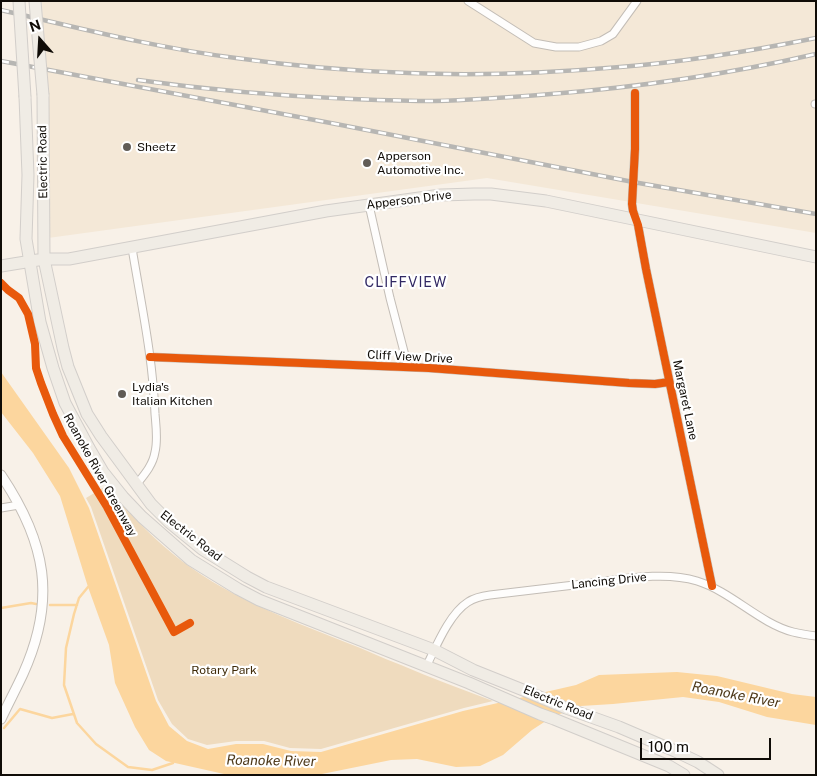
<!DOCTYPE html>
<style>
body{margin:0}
#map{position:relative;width:817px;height:776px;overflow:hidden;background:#f8f1e8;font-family:"Public Sans",sans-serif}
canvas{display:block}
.frame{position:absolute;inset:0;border:2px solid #100c07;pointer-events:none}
.north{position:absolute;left:15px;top:15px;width:50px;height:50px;-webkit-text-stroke:4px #fff;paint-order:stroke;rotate:341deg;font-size:14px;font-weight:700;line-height:20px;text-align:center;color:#100c07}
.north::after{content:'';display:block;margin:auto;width:18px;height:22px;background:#100c07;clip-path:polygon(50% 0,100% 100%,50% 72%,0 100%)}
.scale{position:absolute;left:640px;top:738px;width:131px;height:22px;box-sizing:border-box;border:2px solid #100c07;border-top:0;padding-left:6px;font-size:15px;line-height:18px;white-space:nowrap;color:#100c07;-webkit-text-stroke:4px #fff;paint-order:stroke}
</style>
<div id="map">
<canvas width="817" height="776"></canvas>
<div class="frame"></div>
<div class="north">N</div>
<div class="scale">100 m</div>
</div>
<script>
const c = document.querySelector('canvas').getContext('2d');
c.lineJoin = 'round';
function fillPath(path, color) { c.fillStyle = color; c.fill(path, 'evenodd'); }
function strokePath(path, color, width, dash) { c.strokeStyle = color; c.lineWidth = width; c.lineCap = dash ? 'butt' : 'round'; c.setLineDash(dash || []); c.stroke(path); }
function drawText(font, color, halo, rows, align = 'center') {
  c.font = font + ' "Public Sans",sans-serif'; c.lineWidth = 4.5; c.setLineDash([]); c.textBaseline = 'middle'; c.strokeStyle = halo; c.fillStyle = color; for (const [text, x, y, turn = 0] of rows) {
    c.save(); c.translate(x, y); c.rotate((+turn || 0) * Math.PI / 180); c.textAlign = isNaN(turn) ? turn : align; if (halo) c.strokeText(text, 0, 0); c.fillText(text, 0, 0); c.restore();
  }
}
const built = new Path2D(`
 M42,1h774v232l-329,-55 -439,60z`);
const green = new Path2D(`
 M106,486c21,24 42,48 67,68 50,41 112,64 172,88 19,7 37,16 56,23 30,13 61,24 92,36l-29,7 -143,41 -31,-1 -26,-7h-28l-29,4 -19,-6 -16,-15 -14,-24 -67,-193 -5,-9z`);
const water = new Path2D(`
 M1,372l68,96 20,40 67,193 13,25 18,15 21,8 28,-5h27l28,7 30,1 142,-41 113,-26 23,-10 78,-3 40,4 75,18 24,3v28l-49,-8 -48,-15 -36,-5 -70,7 -32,2 -29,11 -20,13 -29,25 -23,11 -24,1 -39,-8 -26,1 -74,15h-82l-11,-1 -58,-13 -17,-11 -14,-23 -20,-44 -6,-38 -21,-58 -28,-91 -27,-43 -32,-41z`);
const stream = new Path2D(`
 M91,586l-3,1 -9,11 -5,16 -8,34 -2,37 13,38 19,21 32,23 24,3 21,-7v-1
 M50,605h27
 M1,608l30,-5 5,1
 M4,728l16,-19 32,9 21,-4`);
const minor = new Path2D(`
 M468,1l66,42 22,4h23l22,-6 12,-7 24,-33
 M635,93v56l-3,55 1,7 5,14 8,44 66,317
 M815,104h1
 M369,205l21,93 18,69
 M132,248c9,55 21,110 23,166 1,12 3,26 0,38 -2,13 -11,23 -19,33
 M150,357l279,11 200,15 26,1 14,-2
 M1,508l18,-3
 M426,667c10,-20 23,-53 42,-65 6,-4 14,-6 22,-7 34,-4 67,-8 101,-12 33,-4 74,-12 106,-2 35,11 62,42 96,51 8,2 15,3 23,4`);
const tertiary = new Path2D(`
 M1,475c45,67 56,124 22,199 -7,15 -15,30 -22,45`);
const primary = new Path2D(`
 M43,95l1,164 19,89 5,19 19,47 14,22 50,68 18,18 33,27 45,28 19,10 168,63 39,20 50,20 43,18 53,19 56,24 23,11 20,13
 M25,97l3,78 -2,64 14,83 13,46 12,35 24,45 14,24 20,25 19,20 49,43 47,29 21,11 210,83 71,31 14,5 115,47 15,9
 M1,266l43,-7h25l257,-48 115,-16 33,-1h17l55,7 270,56`);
const rail = new Path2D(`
 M1,10c78,18 156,38 235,48 57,8 115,13 173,15 70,3 141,0 211,-6 65,-5 131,-16 196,-29
 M1,61l335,63 297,58 183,32
 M138,80c71,10 142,16 214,19 27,1 55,2 83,2 38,-1 78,-4 116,-7 89,-7 178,-20 265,-40`);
const primaryBridge = new Path2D(`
 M19,1l6,96
 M35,1l8,94`);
const cycleway = new Path2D(`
 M635,93v56l-3,55 1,7 5,14 8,44 66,317
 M1,283l7,7 11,8 9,16 7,30 1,24 5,15 12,31 10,22 44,71 67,125 16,-9
 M150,357l279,11 200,15 26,1 14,-2`);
const markers = [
 [127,147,5,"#615c56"],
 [367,163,5,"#615c56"],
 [122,394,5,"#615c56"]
];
const poiNames = [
 ["Sheetz",137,147],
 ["Apperson",377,156],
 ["Automotive Inc.",377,170],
 ["Lydia's",132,387],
 ["Italian Kitchen",132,401]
];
const streetNames = [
 ["Electric Road",43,162,-91],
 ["Apperson Drive",409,200,-7],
 ["Cliff View Drive",410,357,3],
 ["Margaret Lane",685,400,78],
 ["Roanoke River Greenway",100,475,61],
 ["Electric Road",191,536,38],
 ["Lancing Drive",609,581,-6],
 ["Electric Road",558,703,22]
];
const parkNames = [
 ["Rotary Park",224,670]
];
const neighbourhoodNames = [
 ["CLIFFVIEW",406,283]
];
const waterNames = [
 ["Roanoke River",736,695,11],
 ["Roanoke River",271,761,1]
];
fillPath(built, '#f4e8d7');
fillPath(green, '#efdbbe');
fillPath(water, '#fcd69e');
strokePath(stream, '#fcd69e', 2.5);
strokePath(minor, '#c3bdb6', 9);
strokePath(tertiary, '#c3bdb6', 11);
strokePath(primary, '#d2ceca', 13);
strokePath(minor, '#fefdfc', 7);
strokePath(tertiary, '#fefdfc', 9);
strokePath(primary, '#f0ece5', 11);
strokePath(rail, '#b7b6b3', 4.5);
strokePath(rail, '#fff', 2.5, [8]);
strokePath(primaryBridge, '#d2ceca', 13, []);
strokePath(primaryBridge, '#f0ece5', 11);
strokePath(cycleway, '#e8590c', 8);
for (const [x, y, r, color] of markers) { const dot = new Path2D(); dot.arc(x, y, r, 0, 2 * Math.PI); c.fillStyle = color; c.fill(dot); strokePath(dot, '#fff', 2); }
drawText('12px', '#100c07', '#fff', poiNames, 'left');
drawText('12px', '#100c07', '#fff', streetNames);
drawText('12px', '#3f2b09', '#fff', parkNames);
c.letterSpacing = '1px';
drawText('14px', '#312863', '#fff', neighbourhoodNames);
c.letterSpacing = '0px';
drawText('italic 14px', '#4d3818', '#fff', waterNames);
</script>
